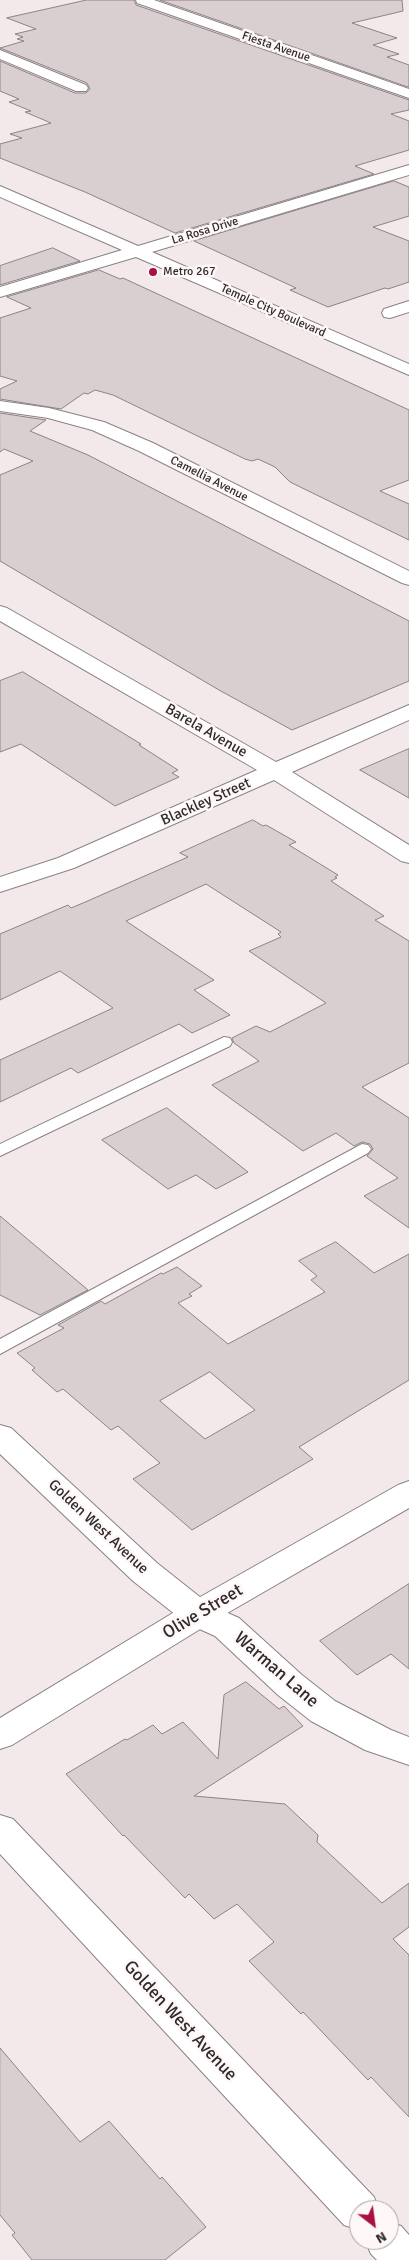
<!DOCTYPE html>
<style>
body{margin:0}
#map{position:relative;width:409px;height:2260px;overflow:hidden;background:#f3e9ea;font-family:Signika,sans-serif}
canvas{display:block}
.north{position:absolute;left:349px;top:2200px;width:50px;height:50px;box-sizing:border-box;background:#fef7f8;border:1px solid #aba5a6;border-radius:50%;rotate:150deg;font-size:14px;font-weight:700;line-height:20px;text-align:center;color:#2f2b2b}
.north::after{content:'';display:block;margin:auto;width:18px;height:22px;background:#a81140;clip-path:polygon(50% 0,100% 100%,50% 72%,0 100%)}
</style>
<div id="map">
<canvas width="409" height="2260"></canvas>
<div class="north">N</div>
</div>
<script>
const c = document.querySelector('canvas').getContext('2d');
c.lineJoin = 'round';
function fillPath(path, color) { c.fillStyle = color; c.fill(path, 'evenodd'); }
function strokePath(path, color, width, dash) { c.strokeStyle = color; c.lineWidth = width; c.lineCap = dash ? 'butt' : 'round'; c.setLineDash(dash || []); c.stroke(path); }
function drawText(font, color, halo, rows, align = 'center') {
  c.font = font + ' Signika,sans-serif'; c.lineWidth = 5; c.setLineDash([]); c.textBaseline = 'middle'; c.strokeStyle = halo; c.fillStyle = color; for (const [text, x, y, turn = 0] of rows) {
    c.save(); c.translate(x, y); c.rotate((+turn || 0) * Math.PI / 180); c.textAlign = isNaN(turn) ? turn : align; if (halo) c.strokeText(text, 0, 0); c.fillText(text, 0, 0); c.restore();
  }
}
const building = new Path2D(`
 M87,0h47l2,5 273,95v10l-18,4 18,7v29l-54,16 19,8 -199,59 -90,-41 -85,-34v-14l22,-6 -12,-4 41,-11 -26,-11 6,-1 -22,-9 10,-3 -19,-8v-30l75,32h11l4,-4 -3,-6 -87,-35 24,-7 -7,-2 6,-2 -8,-3 21,-5 -29,-11z
 M160,0h242l1,11 -51,12 45,15 -24,7 26,9 -12,3 22,8v22z
 M394,181l15,6v29l-36,11 36,14v41l-21,7 -3,-1 -57,19 -38,-17 6,-2 -102,-47z
 M53,248l27,13 -80,24v-19z
 M99,270l21,9 3,-1 286,132v70l-29,11 29,13v36l-119,-58 -15,-15 -17,-8 -6,2 -7,-2 -132,-64 -18,-5 -7,4 -4,-1 -23,16 -61,-10v-10l17,-8 -17,-5v-58l31,-10 -24,-11z
 M0,413l46,7 -16,11 58,24 321,166v60l-117,49 -73,-40 -219,-129v-86l33,-14 -29,-12 -4,3z
 M23,672l118,72 -2,1 39,25 -6,3 7,4 -64,29 -94,-62 -21,8v-71z
 M409,749v49l-49,-28z
 M253,820l10,6 3,-1 30,17 -7,3 49,30 -3,2 2,1 -6,3 53,35 -9,4 34,21v122l-47,24 47,31v110l-45,-32 34,-18 -31,-22 6,-7 -3,-5 -8,-2 -8,4 -18,-13 -33,18 -91,-66 47,-24 -25,-18 -2,-5 24,-12 14,6 56,-29 -77,-52 32,-14 -3,-3 3,-2 -75,-48 -80,37 88,59 -20,10 36,25 -38,18 -13,-9 -101,49 -7,-5 -71,34v-42l113,-52 -53,-37 -60,29v-66l68,-29 3,3 12,-5 105,-46 -8,-4z
 M167,1108l81,64 -32,17 -20,-14 -28,14 -66,-49z
 M0,1216l88,74 -48,25 -40,-20z
 M336,1242l38,31 35,-19v126l-110,67 14,12 -121,71 -59,-51 27,-16 -42,-37 -7,4 -48,-41 -6,3 -25,-22 3,-2 -18,-15 47,-25 -6,-3 43,-24 4,3 56,-31 2,1 14,-7 25,19 -13,8 3,2 -14,7 50,41 97,-52 -14,-12 6,-4 -18,-15zM210,1372l45,38 -50,29 -45,-38z
 M409,1584v85l-18,-15 -34,21 -37,-34z
 M246,1682l33,27 5,-3 19,20 -109,70 91,8 33,31 -1,7 65,61 27,-20v44l-16,12 16,16v162l-38,-40 -3,3 -65,-68 -2,2 -52,-53 25,-19 -37,-38 -23,15 -25,-25 -4,4 -61,-63 -1,1 -57,-62 59,-35 2,1 26,-15 9,9 21,-12 35,37 6,-64z
 M0,2048l80,94 29,-21 51,58 2,-2 44,50 -41,33h-133l-20,-25 3,-2 -15,-18z`);
const lane = new Path2D(`
 M224,1037l6,1 2,4 -2,4 -230,110v-12z
 M362,1144l6,1 3,4 -3,4 -368,201v-15z`);
const street = new Path2D(`
 M136,0h18l255,89v9l-272,-95z
 M0,50l86,35 2,3 -2,3h-10l-76,-32z
 M409,301v11l-19,6 -6,-1 -2,-4 2,-4z
 M0,401l49,7 55,14 49,21 256,128v14l-7,-2 -263,-132 -47,-21 -44,-12 -48,-7z
 M0,606l7,2 269,154 133,-57v15l-117,52 117,73v18l-8,-2 -127,-81 -200,88 -74,24v-15l58,-19 199,-88 -257,-149z
 M0,1425l11,3 146,135 53,42 29,13 63,57 33,26 56,29 18,7v28l-44,-15 -54,-29 -33,-26 -63,-59 -29,-13 -53,-42 -133,-127z`);
const secondary = new Path2D(`
 M409,165v10l-257,77 257,112v11l-273,-118 -136,40v-10l122,-37 -122,-53v-11l138,60z
 M409,1481v27l-199,115 -198,122 -12,4v-31l186,-113 212,-120z
 M0,1815l13,4 361,378 5,13h-20v20l-15,-5 -344,-371z
 M389,2222l12,4 8,9v25h-32l-6,-6 -6,-14h24z`);
const markers = [
 [153,272,5,"#a81140"]
];
const farStreetnames = [
 ["Fiesta Avenue",276,47,19],
 ["La Rosa Drive",205,231,-17],
 ["Temple City Boulevard",273,311,24],
 ["Camellia Avenue",209,479,27]
];
const farPoinames = [
 ["Metro 267",163,272]
];
const streetNames = [
 ["Barela Avenue",206,731,30],
 ["Blackley Street",206,802,-24],
 ["Golden West Avenue",98,1527,43]
];
const nearStreetnames = [
 ["Olive Street",203,1612,-31],
 ["Warman Lane",276,1670,41],
 ["Golden West Avenue",180,2021,47]
];
fillPath(building, '#d9cfd0');
strokePath(building, '#8d8384', 1);
strokePath(lane, '#8b8283', 2);
strokePath(street, '#8b8283', 2);
strokePath(secondary, '#8b8283', 2);
fillPath(lane, '#fff');
fillPath(street, '#fff');
fillPath(secondary, '#fff');
for (const [x, y, r, color] of markers) { const dot = new Path2D(); dot.arc(x, y, r, 0, 2 * Math.PI); c.fillStyle = color; c.fill(dot); strokePath(dot, '#fef7f8', 2); }
drawText('12px', '#2f2b2b', '#fef7f8', farStreetnames);
drawText('12px', '#2f2b2b', '#fef7f8', farPoinames, 'left');
drawText('15px', '#2f2b2b', '#fef7f8', streetNames);
drawText('18px', '#2f2b2b', '#fef7f8', nearStreetnames);
</script>
